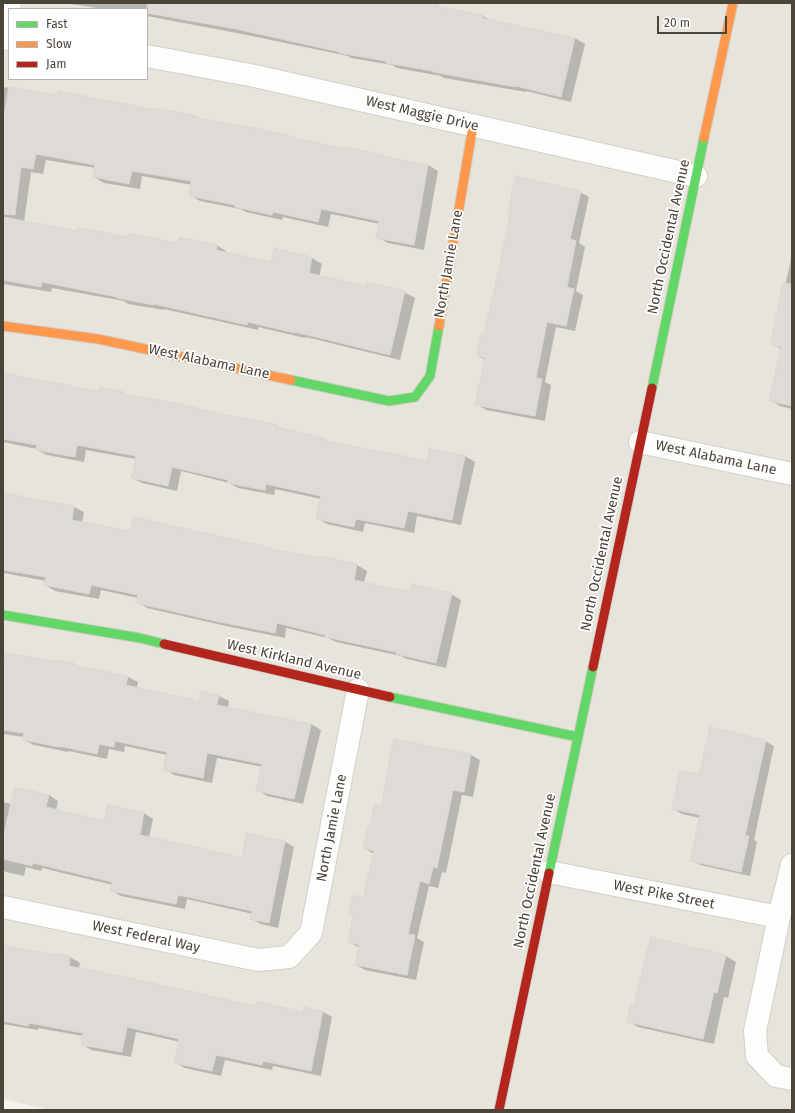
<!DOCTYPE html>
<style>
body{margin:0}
#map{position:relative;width:795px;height:1113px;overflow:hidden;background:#f4f2ee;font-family:"Fira Sans",sans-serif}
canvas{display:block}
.frame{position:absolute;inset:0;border:4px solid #4b4439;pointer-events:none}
.legend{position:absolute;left:8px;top:8px;width:140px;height:72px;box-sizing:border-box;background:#fff;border:1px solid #b7b4b0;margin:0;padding:5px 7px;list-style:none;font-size:12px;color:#4b4439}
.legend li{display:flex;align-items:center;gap:8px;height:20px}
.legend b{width:20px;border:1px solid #b7b4b0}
.scale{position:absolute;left:657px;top:16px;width:70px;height:18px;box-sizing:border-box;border:2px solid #4b4439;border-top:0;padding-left:5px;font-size:12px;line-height:14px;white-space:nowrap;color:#4b4439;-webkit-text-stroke:3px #fff;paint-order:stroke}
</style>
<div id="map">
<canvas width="795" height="1113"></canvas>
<div class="frame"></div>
<ul class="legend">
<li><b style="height:5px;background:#63d668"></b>Fast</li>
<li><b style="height:5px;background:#ff974d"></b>Slow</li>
<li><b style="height:5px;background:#b3261e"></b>Jam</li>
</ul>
<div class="scale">20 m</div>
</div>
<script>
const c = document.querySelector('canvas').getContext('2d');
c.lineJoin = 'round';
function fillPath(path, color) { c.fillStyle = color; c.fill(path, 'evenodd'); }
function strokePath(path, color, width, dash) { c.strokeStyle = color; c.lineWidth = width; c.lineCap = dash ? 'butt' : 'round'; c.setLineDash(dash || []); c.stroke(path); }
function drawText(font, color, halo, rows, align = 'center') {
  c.font = font + ' "Fira Sans",sans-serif'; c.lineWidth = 3.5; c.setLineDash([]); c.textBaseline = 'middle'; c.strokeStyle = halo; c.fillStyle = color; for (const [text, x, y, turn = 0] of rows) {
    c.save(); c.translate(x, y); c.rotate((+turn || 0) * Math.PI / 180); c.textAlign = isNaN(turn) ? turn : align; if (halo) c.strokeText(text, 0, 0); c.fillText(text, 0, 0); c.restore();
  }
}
const residential = new Path2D(`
 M3,3h789v1107h-741l-48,-11zM9,9h138v70h-138z`);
const shadow = new Path2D(`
 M64,3h365l7,1 8,5 39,7 9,5 83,17 10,6 -14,58 -45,-11v1l-82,-14 -3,-2 -44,-8 -5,-3 -41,-7 -3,-2 -101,-21 -100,-19v-7h-44z
 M3,87l55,9 135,19 8,5 50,10 1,-2 36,8 4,2 53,12v-2l37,8 4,2 42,7 10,6 -14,79 -36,-7 -11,-6 3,-13 -49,-10 -3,13 -45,-10 -1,3 -36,-8 -6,-3 -40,-8 -10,-6 2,-10 -50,-9 -2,13 -36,-6 -10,-6 2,-9 -50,-8 -3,14 -12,-2 -7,50 54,10 101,12 37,1 10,6v2l46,11 3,-14 37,8 10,6 -3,13 47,10 38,5 11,6 -15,62 -94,-23 -1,1 -47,-11v3l-94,-21v1l-36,-6 -4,-3 -72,-13 -1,4 -48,-8z
 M580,192l9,5 -10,46 6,4 -9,44 7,4 -8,36 -19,-4 -11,55 6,3 -6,36 -59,-11 -9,-6 8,-44 -7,-4 7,-21z
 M792,255v154l-12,-3 -10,-6 12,-50 -10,-6z
 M3,374l96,18 24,1 5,2 113,25 36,6 8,4 39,9 6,3 98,20 2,-13 35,7 10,6 -14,63 -44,-9 -3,17 -49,-10 -2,9 -36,-8 -10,-6 4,-19 -46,-10 -1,6 -36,-7 -9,-5 -48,-12 -4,20 -35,-8 -10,-5 4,-19 -50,-9 -2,12 -37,-7 -10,-5v-1l-34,-7z
 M3,494l71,13 10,5 -2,11 49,9 3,-14 129,29 4,2 53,11 1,-2 36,7 10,6 -3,12 47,10 40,1 10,6 -15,68 -39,-9 -6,-3 -65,-14 -8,-4 -42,-10 -1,10 -59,-12 -79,-18 -9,-6v-4l-37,-8 -2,9 -44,-8 -10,-6 1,-4 -42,-8 -1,7z
 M3,653l55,9v-1l16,3 6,3 48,10 10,5 -1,6 63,14 19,-6 10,5 -1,7 83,16 10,6 -18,74 -36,-8 -10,-6 6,-23 -46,-9 -5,25 -38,-8 -9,-6 2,-14 -42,-9 -1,6 -15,-3 -2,10 -38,-8 -1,1 -34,-7 -10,-5v-3l-21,-3z
 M395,740l76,15 9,5 -7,37 -11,-2 -16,78 -4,-1 -4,16 -9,-2 -12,52 7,4 -8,38 -51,-10 -9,-5 4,-17 -11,-6 5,-26 -4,-3 14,-14 10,-45 -10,-6 7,-20 11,-21z
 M765,741l9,5 -20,94 3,2 -7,34 -50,-11 -9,-5 9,-42 -18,-4 -9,-5 27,-33z
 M49,795l9,6 -2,9 49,12 3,-16 36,7 9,6 -4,19 93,21 43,-17 9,5 -16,81 -17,-4 -9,-5 1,-5 -66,-15 -2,10 -64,-13 -9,-5 1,-6 -71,-17 -1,3 -15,-4 -2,9 -18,-4 -3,-2v-68l9,2z
 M651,938l75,18 10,6 -8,36 -4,-1 -10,47 -76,-17 -10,-6 7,-16z
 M3,946l48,9v-1l19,3 10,6 -1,6 178,38 47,6 19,-1 9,5 -11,59 -48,-10 -1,4 -47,-10 -4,16 -36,-8 -10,-6 5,-20 -44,-10 -5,25 -40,-7 -9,-6 1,-8 -45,-8v2l-35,-6z`);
const building = new Path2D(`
 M148,3h289l-1,3 47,9 -1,3 93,20 -14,59 -45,-11v1l-83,-15v-1l-47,-8v-2l-47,-8 1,-1 -104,-23 -89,-16z
 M9,87l48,8 1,-4 99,19v-2l36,7v2l58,11v-1l37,8v1l56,13 1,-2 38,8 -1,1 46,9 -14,80 -38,-7 3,-17 -58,-12 -3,13 -45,-10 -1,3 -37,-8v-2l-46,-9 2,-15 -59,-10 -3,13 -36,-7 2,-12 -59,-11 -3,15 -12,-2 -6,48 -12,-1v-93z
 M516,176l65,15 -11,48 6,2 -9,46 7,2 -8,37 -19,-4 -11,56 6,1 -7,37 -60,-11 10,-47 -8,-2 4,-23 3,1 16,-70 10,-51 -2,-1z
 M3,217l74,14 1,-3 51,9v-4l49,10 1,-6 38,8 -1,5 55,12 3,-14 38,9 -3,16 57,13 1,-4 38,9 -15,64 -95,-23v1l-47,-11 -1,3 -93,-21v1l-37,-7v-1l-75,-15 -1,5 -38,-7z
 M783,283l9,1v122l-23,-5 12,-54 -10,-2z
 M3,373l95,18 1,-4 25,5 -1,2 57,10 60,14v-1l38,8 -1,2 47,11v2l56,12v-1l47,10 2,-13 36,8 -13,64 -44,-9 -4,17 -48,-9 -2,8 -38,-8 5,-23 -55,-12 -1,6 -38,-7 1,-3 -56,-13 -4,19 -37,-8 5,-22 -59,-11 -2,12 -39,-7 1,-5 -34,-6z
 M3,493l71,13 -2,14 58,11 4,-14 130,29 -1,1 56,11 1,-2 37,8 -3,16 56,12 2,-8 40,9 -16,70 -40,-9v-2l-71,-15v-2l-48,-12 -2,10 -60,-12 -79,-18 2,-8 -47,-10 -2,9 -45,-9 2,-8 -43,-7z
 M5,653l52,8v-1l17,3v2l54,11 -2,9 73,16 2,-10 18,4 -2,10 94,19 -17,75 -38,-8 6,-27 -55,-11 -4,25 -40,-8 4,-18 -52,-11 -1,6 -15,-3 -2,10 -38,-8v1l-36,-7 1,-7 -21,-3v-61z
 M710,727l56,13 -21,96h4l-8,36 -51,-11 10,-46 -28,-6 8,-39 19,4z
 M394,739l77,15 -7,38 -11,-2 -16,78 -4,-1 -4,17 -9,-3 -12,53 7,1 -8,40 -52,-10 4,-20 -11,-3 5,-27 -4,-1 4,-19 10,3 11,-47 -11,-3 5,-21h2l4,-23 7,2z
 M15,787l34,8 -3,12 58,14 3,-16 37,7 -4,23 48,10 54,13 4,-25 39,8 -16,82 -19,-4 2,-8 -74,-16 -2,9 -66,-13 2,-9 -79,-19 -1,3 -29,-7v-21z
 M651,937l75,18 -9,38 -3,-1 -11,47 -76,-17 4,-19 3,1z
 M3,945l47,9 1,-1 19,3 -1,10 47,9 140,31 1,-5 46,11 1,-5 19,4 -12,60 -48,-10 -1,4 -46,-10 -4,16 -38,-8 5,-24 -52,-12 -5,25 -41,-7 2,-12 -54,-10 -1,3 -25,-5z`);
const street = new Path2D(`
 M5,39l5,-36
 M147,56l108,20 441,100
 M640,442l152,32
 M792,865l-13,52 -24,114 2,25 19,20 16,3
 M549,872l230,45
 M3,907l255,53 31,-3 22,-24 47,-243`);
const fast = new Path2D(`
 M291,380l98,21 26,-4 15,-21 9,-50
 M652,388l52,-250
 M3,615l137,23 24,6
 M390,697l188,40
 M549,873l44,-206`);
const slow = new Path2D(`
 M704,138l29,-135
 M3,326l95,13 193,41
 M439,326l34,-200`);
const jam = new Path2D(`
 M164,644l226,53
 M593,667l59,-279
 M499,1110l50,-237`);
const streetNames = [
 ["West Maggie Drive",422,114,13],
 ["North Occidental Avenue",669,237,-78],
 ["North Jamie Lane",449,264,-80],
 ["West Alabama Lane",209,362,12],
 ["West Alabama Lane",716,458,12],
 ["North Occidental Avenue",602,554,-78],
 ["West Kirkland Avenue",294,660,13],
 ["North Jamie Lane",332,828,-79],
 ["North Occidental Avenue",535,871,-78],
 ["West Pike Street",664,895,11],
 ["West Federal Way",146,937,12]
];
fillPath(residential, '#e7e4dc');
fillPath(shadow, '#0003');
fillPath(building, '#dedbd6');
strokePath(building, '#dcd9d4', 1);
strokePath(street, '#d2d0cb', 24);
strokePath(fast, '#d3cfc5', 11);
strokePath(slow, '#d3cfc5', 11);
strokePath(jam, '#d3cfc5', 11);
strokePath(street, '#fdfdfc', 22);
strokePath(fast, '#63d668', 9);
strokePath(slow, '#ff974d', 9);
strokePath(jam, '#b3261e', 9);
drawText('14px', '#4b4439', '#fff', streetNames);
</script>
